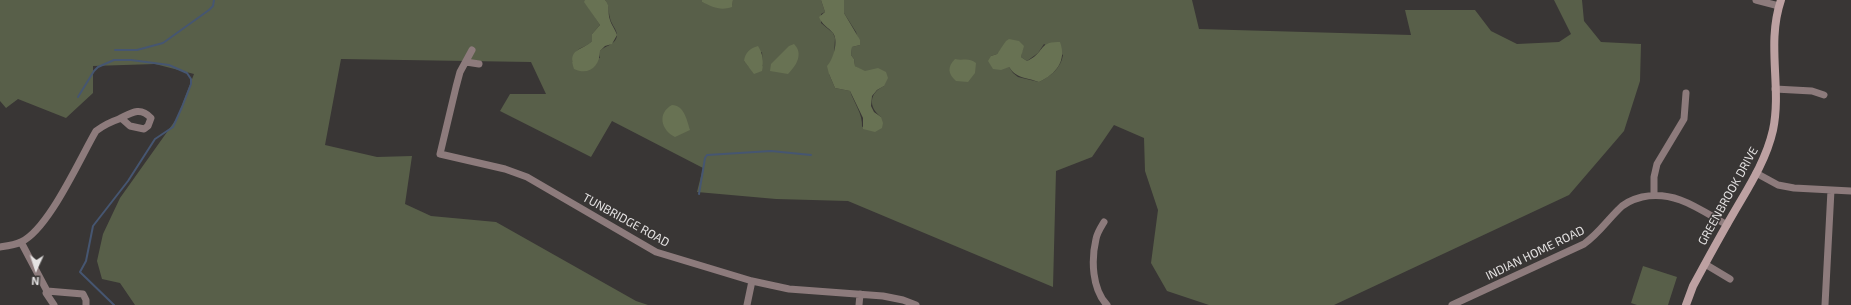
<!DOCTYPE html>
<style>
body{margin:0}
#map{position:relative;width:1851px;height:305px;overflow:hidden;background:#393635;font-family:"Exo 2",sans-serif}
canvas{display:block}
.north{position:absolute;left:16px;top:249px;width:40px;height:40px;-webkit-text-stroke:3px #393635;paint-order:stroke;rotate:183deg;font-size:11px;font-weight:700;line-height:16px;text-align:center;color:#e5e3e3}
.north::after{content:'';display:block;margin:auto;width:14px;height:18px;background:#e5e3e3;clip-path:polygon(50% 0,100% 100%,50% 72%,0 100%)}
</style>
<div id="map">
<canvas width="1851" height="305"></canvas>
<div class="north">N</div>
</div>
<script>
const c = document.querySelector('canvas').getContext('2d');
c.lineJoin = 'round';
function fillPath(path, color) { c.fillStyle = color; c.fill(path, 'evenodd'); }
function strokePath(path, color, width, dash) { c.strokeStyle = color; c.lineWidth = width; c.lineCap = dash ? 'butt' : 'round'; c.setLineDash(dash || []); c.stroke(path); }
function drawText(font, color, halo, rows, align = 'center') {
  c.font = font + ' "Exo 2",sans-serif'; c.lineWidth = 3; c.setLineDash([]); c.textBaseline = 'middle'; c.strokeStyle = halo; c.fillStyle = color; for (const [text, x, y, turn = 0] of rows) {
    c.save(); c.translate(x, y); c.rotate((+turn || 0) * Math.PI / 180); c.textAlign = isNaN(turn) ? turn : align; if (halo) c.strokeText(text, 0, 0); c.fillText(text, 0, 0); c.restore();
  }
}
const green = new Path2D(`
 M0,0h585v2l15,23 -8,9v7c-11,11 -13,1 -20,21l28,-4v-7c5,-5 13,-6 16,-12 4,-7 -5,-14 -6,-21 -2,-7 0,-12 -5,-18h97v2l30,4 1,-6h88l4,12 -4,2v9l12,10 2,5 -1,17 -5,19 6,14 15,3c4,12 13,23 12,36l19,-10c-13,-10 -12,-24 3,-31l-29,-20 -1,-7 -3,-4 1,-8 8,-2 -4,-13 -12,-19v-13h348l7,29 212,6 -6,-25h70l16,21 26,13 42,-2 12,-8 -17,-34h28l2,21 17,21 40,2 -1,37 -16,50 -55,64 -235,110h-125l-42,-14 -16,-28 7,-53 -13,-39 -1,-33 -30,-13 -22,32 -36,14 -3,116 -205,-86 -72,-2 -79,-7 6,-24 -91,-47 -21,36 -91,-46 10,-17h36l-15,-32 -190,-3 -16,86 52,12 35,-1 -7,48 26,12 65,6 140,79 12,4h-513l-15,-22 -18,-4 -5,-18 6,-27 17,-36 57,-80 17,-44 -39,-10 -62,2v27l-27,25 -48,-19 -12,9 -6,-7zM1044,44l19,11c-2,13 -12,21 -24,27l-21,-5 -5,-4 -4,-6 -18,-11 6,-2 5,-6 21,-2 -2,11 6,4 11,-8zM762,52l1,14 -14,1 -5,-6z
 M1643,266l34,11 -9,28h-31l-6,-2z`);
const forest = new Path2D(`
 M585,0h20c6,6 2,12 5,20 1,4 5,9 7,15l-5,9 -7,2 -5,5c0,15 -11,25 -26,18 -7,-21 8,-18 18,-28v-7l8,-9 -16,-23z
 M702,0h31l-1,7c-12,4 -19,0 -30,-5z
 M821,0h23v13l16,27v5l-8,2 -1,8 3,4 1,7 10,5 13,-3 8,4 2,6 -4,8 -7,4 -5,6 -1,10 3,6 7,5 2,6 -1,5 -7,4 -12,-3v-11l-13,-27 -15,-3 -6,-14 -2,-8c6,-6 12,-25 6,-33 -5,-6 -11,-8 -14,-16l6,-5z
 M1009,39l10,2 5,5 -3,11 6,4c18,-8 11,-20 33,-19 7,19 -4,32 -21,40 -13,-5 -22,-3 -30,-15l-8,3 -8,-1 -5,-8 3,-5 6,-2 9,-13z
 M794,44c10,10 2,22 -6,30l-18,-3 1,-7 18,-18z
 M758,46c5,8 6,16 4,25l-8,3 -10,-13c1,-8 6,-13 14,-15z
 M955,59c8,2 14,-2 21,4l-1,10 -7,9 -12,-1c-8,-7 -9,-14 -1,-22z
 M672,105c12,0 15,15 18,25l-15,7c-14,-7 -18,-24 -3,-32z`);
const stream = new Path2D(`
 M115,50h22l26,-7 46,-33 4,-4 1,-6
 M78,97l16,-26 4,-4 16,-7h17l38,5 18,8 4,6v5l-9,23 -9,20 -18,12 -27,42 -35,45 -7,35 -6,11 34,33
 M699,194l6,-36 2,-3 64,-4 40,4`);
const street = new Path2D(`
 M1756,0l23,6
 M472,50l-12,22 -4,15 -16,67 65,15 22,8 129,75 96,29 37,8 94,7 20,4 13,5
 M466,62l13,2
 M1775,89l37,2 12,4
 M1756,173l22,12 16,3 57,3
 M1654,194v-17l3,-13 27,-45 2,-26
 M1104,222c-3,5 -7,11 -8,17 -5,21 -4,50 11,66
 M21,242l26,49 -1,2 8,12
 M0,247c7,-1 15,-2 21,-5 28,-13 59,-84 75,-111 8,-6 14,-9 23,-12 12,-6 21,-13 32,-1l-3,8 -4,3 -14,-3 -9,-8
 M1705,264l25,15
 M47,291l36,3 3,6v5
 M747,305l5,-24
 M859,305l1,-11
 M1452,305l132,-61c15,-11 21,-21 34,-34 6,-7 16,-11 24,-13 33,-7 57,12 85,28
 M1825,305l6,-115`);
const secondary = new Path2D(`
 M1686,305l7,-19c13,-24 26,-48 40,-72 15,-26 33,-53 40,-84 9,-43 -7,-86 8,-130`);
const streetNames = [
 ["GREENBROOK DRIVE",1728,196,-61],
 ["TUNBRIDGE ROAD",626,220,29],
 ["INDIAN HOME ROAD",1535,253,-26]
];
fillPath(green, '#585f49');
fillPath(forest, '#687253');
strokePath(stream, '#465671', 2);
strokePath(street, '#8d7b7c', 7);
strokePath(secondary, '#bda1a2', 8);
drawText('12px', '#e5e3e3', '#393635', streetNames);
</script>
